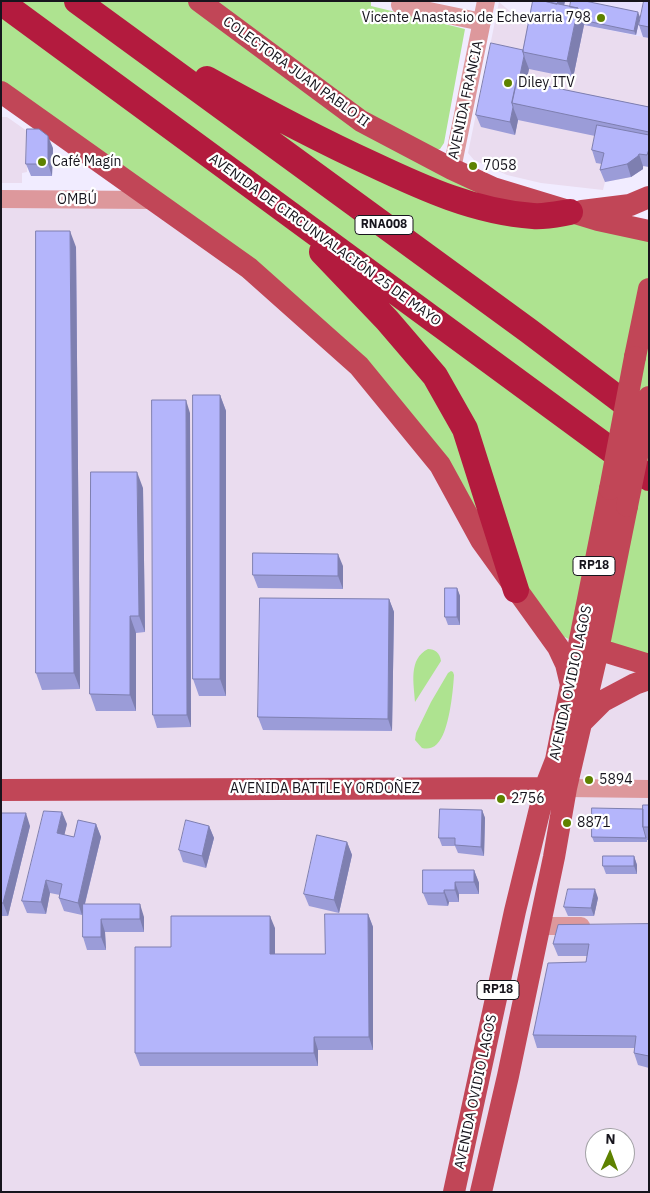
<!DOCTYPE html>
<meta charset="utf-8">
<style>
body{margin:0}
#map{position:relative;width:650px;height:1193px;overflow:hidden;background:#f1ecff;font-family:"IBM Plex Sans",sans-serif}
canvas{display:block}
.frame{position:absolute;inset:0;border:2px solid #17151d;pointer-events:none}
.north{position:absolute;left:585px;top:1128px;width:50px;height:50px;box-sizing:border-box;background:#fff;border:1px solid #a2a1a5;border-radius:50%;rotate:2deg;font-size:14px;font-weight:700;line-height:20px;text-align:center;color:#17151d}
.north::after{content:'';display:block;margin:auto;width:18px;height:22px;background:#5e8200;clip-path:polygon(50% 0,100% 100%,50% 72%,0 100%)}
</style>
<div id="map">
<canvas width="650" height="1193"></canvas>
<div class="frame"></div>
<div class="north">N</div>
</div>
<script>
const c = document.querySelector('canvas').getContext('2d');
c.lineJoin = 'round';
function fillPath(path, color) { c.fillStyle = color; c.fill(path, 'evenodd'); }
function strokePath(path, color, width, dash) { c.strokeStyle = color; c.lineWidth = width; c.lineCap = dash ? 'butt' : 'round'; c.setLineDash(dash || []); c.stroke(path); }
function drawText(font, color, halo, rows, align = 'center') {
  c.font = font + ' "IBM Plex Sans",sans-serif'; c.lineWidth = 4.5; c.setLineDash([]); c.textBaseline = 'middle'; c.strokeStyle = halo; c.fillStyle = color; for (const [text, x, y, turn = 0] of rows) {
    c.save(); c.translate(x, y); c.rotate((+turn || 0) * Math.PI / 180); c.textAlign = isNaN(turn) ? turn : align; if (halo) c.strokeText(text, 0, 0); c.fillText(text, 0, 0); c.restore();
  }
}
const industrial = new Path2D(`
 M499,2l37,31 4,-17 109,22v129l-5,-1 -1,3 -12,8 -26,5 -2,8 -62,-7 -34,-8 -33,-15 -6,-7z
 M1,117h6l20,14v41l-5,1v10h-21z
 M1,199l152,1 206,166 185,261 35,17 70,21v527h-648zM595,1138h30v30h-30z`);
const built = new Path2D(`
 M543,1h89l17,4v33l-80,-16z`);
const green = new Path2D(`
 M1,1h198l253,168 197,62v434l-70,-21 -35,-17 -185,-261 -358,-274z
 M213,1h158v5l94,23 -21,114 -4,6 -9,2 -61,-34z
 M428,649c7,0 12,4 13,12l-26,41c-1,-18 -7,-43 13,-53z
 M451,671l2,1 1,3c-1,17 -5,58 -17,69 -5,5 -10,5 -15,4l-7,-8 1,-7 15,-31 17,-29z`);
const minor = new Path2D(`
 M400,5l82,17
 M452,169l34,-168
 M1,199l152,1
 M566,788l83,1
 M539,926h42`);
const major = new Path2D(`
 M199,1l162,120 91,48 41,19 105,32 51,11
 M1,92l248,176 110,98 81,99 41,75 77,107 8,17 5,21
 M582,211l48,-6 19,-8
 M635,357l14,-68
 M584,645l65,20
 M579,725l24,-24 32,-17 14,-5
 M1,790l556,-2
 M454,1192l61,-281 30,-123 11,-28 54,-271
 M481,1192l27,-116 46,-219 12,-69 32,-138 29,-144`);
const highway = new Path2D(`
 M77,1l452,330 115,87
 M1,2l648,476
 M207,79c54,30 108,59 165,85 51,24 103,48 161,52 12,1 25,-2 37,-4
 M322,252l65,68 48,56 30,53 51,161`);
const majorBridge = new Path2D(`
 M610,489l25,-132
 M627,506l22,-109`);
const wall = new Path2D(`
 M533,1h32l-1,4 76,12 -4,18 -52,-10 -11,53 -44,-9 -3,13 123,25v60l-6,-1v3l-12,8 -26,5 -5,-12 2,-6 -6,-1 -4,-13 3,-14 -77,-16 -3,15 -34,-8 -5,-12 47,-65z
 M649,1v37l-6,-1 -4,-12z
 M53,148l-1,28h-21l-5,-12z
 M76,247l4,442 -38,1 -6,-17z
 M220,395l6,16v285h-27l-6,-17z
 M190,413l1,314 -34,1 -4,-13z
 M143,488l2,144 -9,1v78h-40l-6,-17z
 M343,566v23l-85,-1 -5,-13z
 M457,588l3,8v29h-12l-3,-8z
 M389,599l5,13 -2,119 -129,-1 -5,-13z
 M649,805v35h-2v2h-53l-2,-5z
 M482,810l3,8 -1,38 -26,-3 -3,-7h-13l-3,-8z
 M1,813l29,13 -22,90h-7z
 M67,824l-3,11 10,2 22,-13 5,13 -16,67 59,13v15h-39l1,18h-19l-4,-13v-25l-1,3 -18,-4 -5,-13 1,-3 -10,-2 -4,21 -19,-1 -5,-12z
 M209,826l5,12 -8,30 -23,-6 -4,-12z
 M347,842l5,13 -13,58 -30,-7 -5,-12z
 M634,856l3,9v9h-31l-3,-8z
 M474,870l5,13v11h-20v8h-10l-1,4 -20,-1 -5,-12z
 M598,898l-4,18h-26l-4,-9z
 M368,914l5,13v123h-55v16h-178l-5,-13 36,-106 104,-19v26h50z
 M649,924v144l-11,-3 -4,-12v-5h-97l-4,-13 53,-73 1,-6h-29l-5,-12z`);
const shadedWall = new Path2D(`
 M558,1h7l-4,19 -5,-13z
 M578,8l6,17 -11,53 -6,-17z
 M638,12l2,5 -4,18 -2,-4z
 M524,56l5,13 -8,36 -7,-1z
 M513,107l5,13 -3,15 -5,-13z
 M48,136l5,12 -1,28 -4,-12z
 M639,154l4,12v3l-12,8 -4,-13z
 M70,231l6,16 4,442 -6,-16z
 M220,395l6,16v285l-6,-17z
 M186,400l4,13 1,314 -4,-12z
 M137,472l6,16 2,144 -6,-16z
 M338,554l5,12v23l-5,-13z
 M457,588l3,8v29l-3,-8z
 M389,599l5,13 -2,119 -4,-12z
 M130,616l6,17v78l-6,-16z
 M482,810l3,8 -1,38 -3,-9z
 M62,812l5,12 -5,21 -5,-12z
 M26,813l4,13 -22,90 -5,-13z
 M96,824l5,13 -19,78 -4,-12z
 M209,826l5,12 -8,30 -4,-12z
 M347,842l5,13 -13,58 -5,-13z
 M634,856l3,9v9l-3,-8z
 M474,870l5,13v11l-5,-12z
 M46,880l4,13 -4,21 -5,-12z
 M455,882l4,12v8l-4,-12z
 M595,889l3,9 -4,18 -3,-8z
 M444,890l5,12 -1,4 -4,-13z
 M140,904l4,13v15l-4,-13z
 M368,914l5,13v123l-4,-13z
 M270,916l5,12v38l-5,-12z
 M101,919l4,13 1,18 -5,-13z
 M314,1037l4,13v16l-4,-13z`);
const building = new Path2D(`
 M533,1h11l34,7 -11,53 -44,-9z
 M544,1h14l-1,3z
 M571,1h14l53,11 -4,19 -52,-11 -4,-12 -8,-1z
 M644,1h5v26l-10,-2z
 M491,43l32,7v2l1,4 -5,24h-2l-5,23 1,4 -3,15 -34,-7z
 M517,80l132,27v25l-137,-29z
 M597,125l52,10v14l-2,6 -8,-1 -1,2 -11,8 -27,6 4,-17 -12,-3z
 M27,129h12l9,7v28h-22z
 M36,231h34l4,442h-38z
 M193,395h27v284h-27z
 M152,400h34l1,315h-34z
 M91,472h46l2,144h-9v79l-40,-1z
 M253,553l85,1v22l-85,-1z
 M445,588h12v29h-12z
 M260,598l129,1 -1,120 -130,-2z
 M643,805h6v22h-6z
 M592,808l51,1v18l3,11 -54,-1z
 M440,809l42,1 -1,37 -26,-2v-7h-16z
 M44,811l18,1 -5,21 17,4 4,-17 18,4 -18,79 -19,-5 3,-14 -16,-4 -5,22 -19,-1z
 M1,813h25l-23,90h-2z
 M186,820l23,6 -7,30 -23,-6z
 M317,835l30,7 -13,58 -30,-6z
 M603,856h31v10h-31z
 M423,870h51v12h-19v8h-11v3h-21z
 M568,889h27l-4,19 -27,-1z
 M83,904h57v15h-39v18h-18z
 M325,914h43l1,123h-55v16h-179v-106h36v-31h99v38h55z
 M649,924v132l-15,-3 2,-17 -103,-1 15,-72 38,-1 3,-18h-36l5,-19z`);
const markers = [
 [601,18,5,"#5e8200"],
 [508,83,5,"#5e8200"],
 [42,162,5,"#5e8200"],
 [473,166,5,"#5e8200"],
 [589,780,5,"#5e8200"],
 [501,799,5,"#5e8200"],
 [567,823,5,"#5e8200"]
];
const shields = [
 [384,225,58],
 [594,566,42],
 [498,990,42]
];
const shieldNames = [
 ["RNA008",384,225],
 ["RP18",594,566],
 ["RP18",498,990]
];
const poiNames = [
 ["Vicente Anastasio de Echevarria 798",591,18,"right"],
 ["Diley ITV",518,83],
 ["Café Magín",52,162],
 ["7058",483,166],
 ["5894",599,780],
 ["2756",511,799],
 ["8871",577,823]
];
const streetNames = [
 ["COLECTORA JUAN PABLO II",296,72,36],
 ["AVENIDA FRANCIA",466,100,-78],
 ["OMBÚ",77,200],
 ["AVENIDA DE CIRCUNVALACIÓN 25 DE MAYO",325,240,36],
 ["AVENIDA OVIDIO LAGOS",571,683,-78],
 ["AVENIDA BATTLE Y ORDOÑEZ",325,789],
 ["AVENIDA OVIDIO LAGOS",476,1092,-78]
];
fillPath(industrial, '#eadcef');
fillPath(built, '#e7e0fe');
fillPath(green, '#aee390');
strokePath(minor, '#dd989c', 18);
strokePath(major, '#c14657', 22);
strokePath(highway, '#b31b3e', 26);
strokePath(majorBridge, '#c14657', 22);
fillPath(wall, '#9b9cd8');
fillPath(shadedWall, '#7e7fb0');
fillPath(building, '#b4b5fb');
strokePath(building, '#7e7fb0', 1);
for (const [x, y, r, color] of markers) { const dot = new Path2D(); dot.arc(x, y, r, 0, 2 * Math.PI); c.fillStyle = color; c.fill(dot); strokePath(dot, '#fff', 2); }
for (const [x, y, w] of shields) { const box = new Path2D(); box.roundRect(x - w / 2, y - 9.5, w, 19, 4); c.fillStyle = '#fff'; c.fill(box); strokePath(box, '#17151d', 1); }
drawText('bold 12px', '#17151d', null, shieldNames);
drawText('14px', '#17151d', '#fff', poiNames, 'left');
drawText('14px', '#17151d', '#fff', streetNames);
</script>
